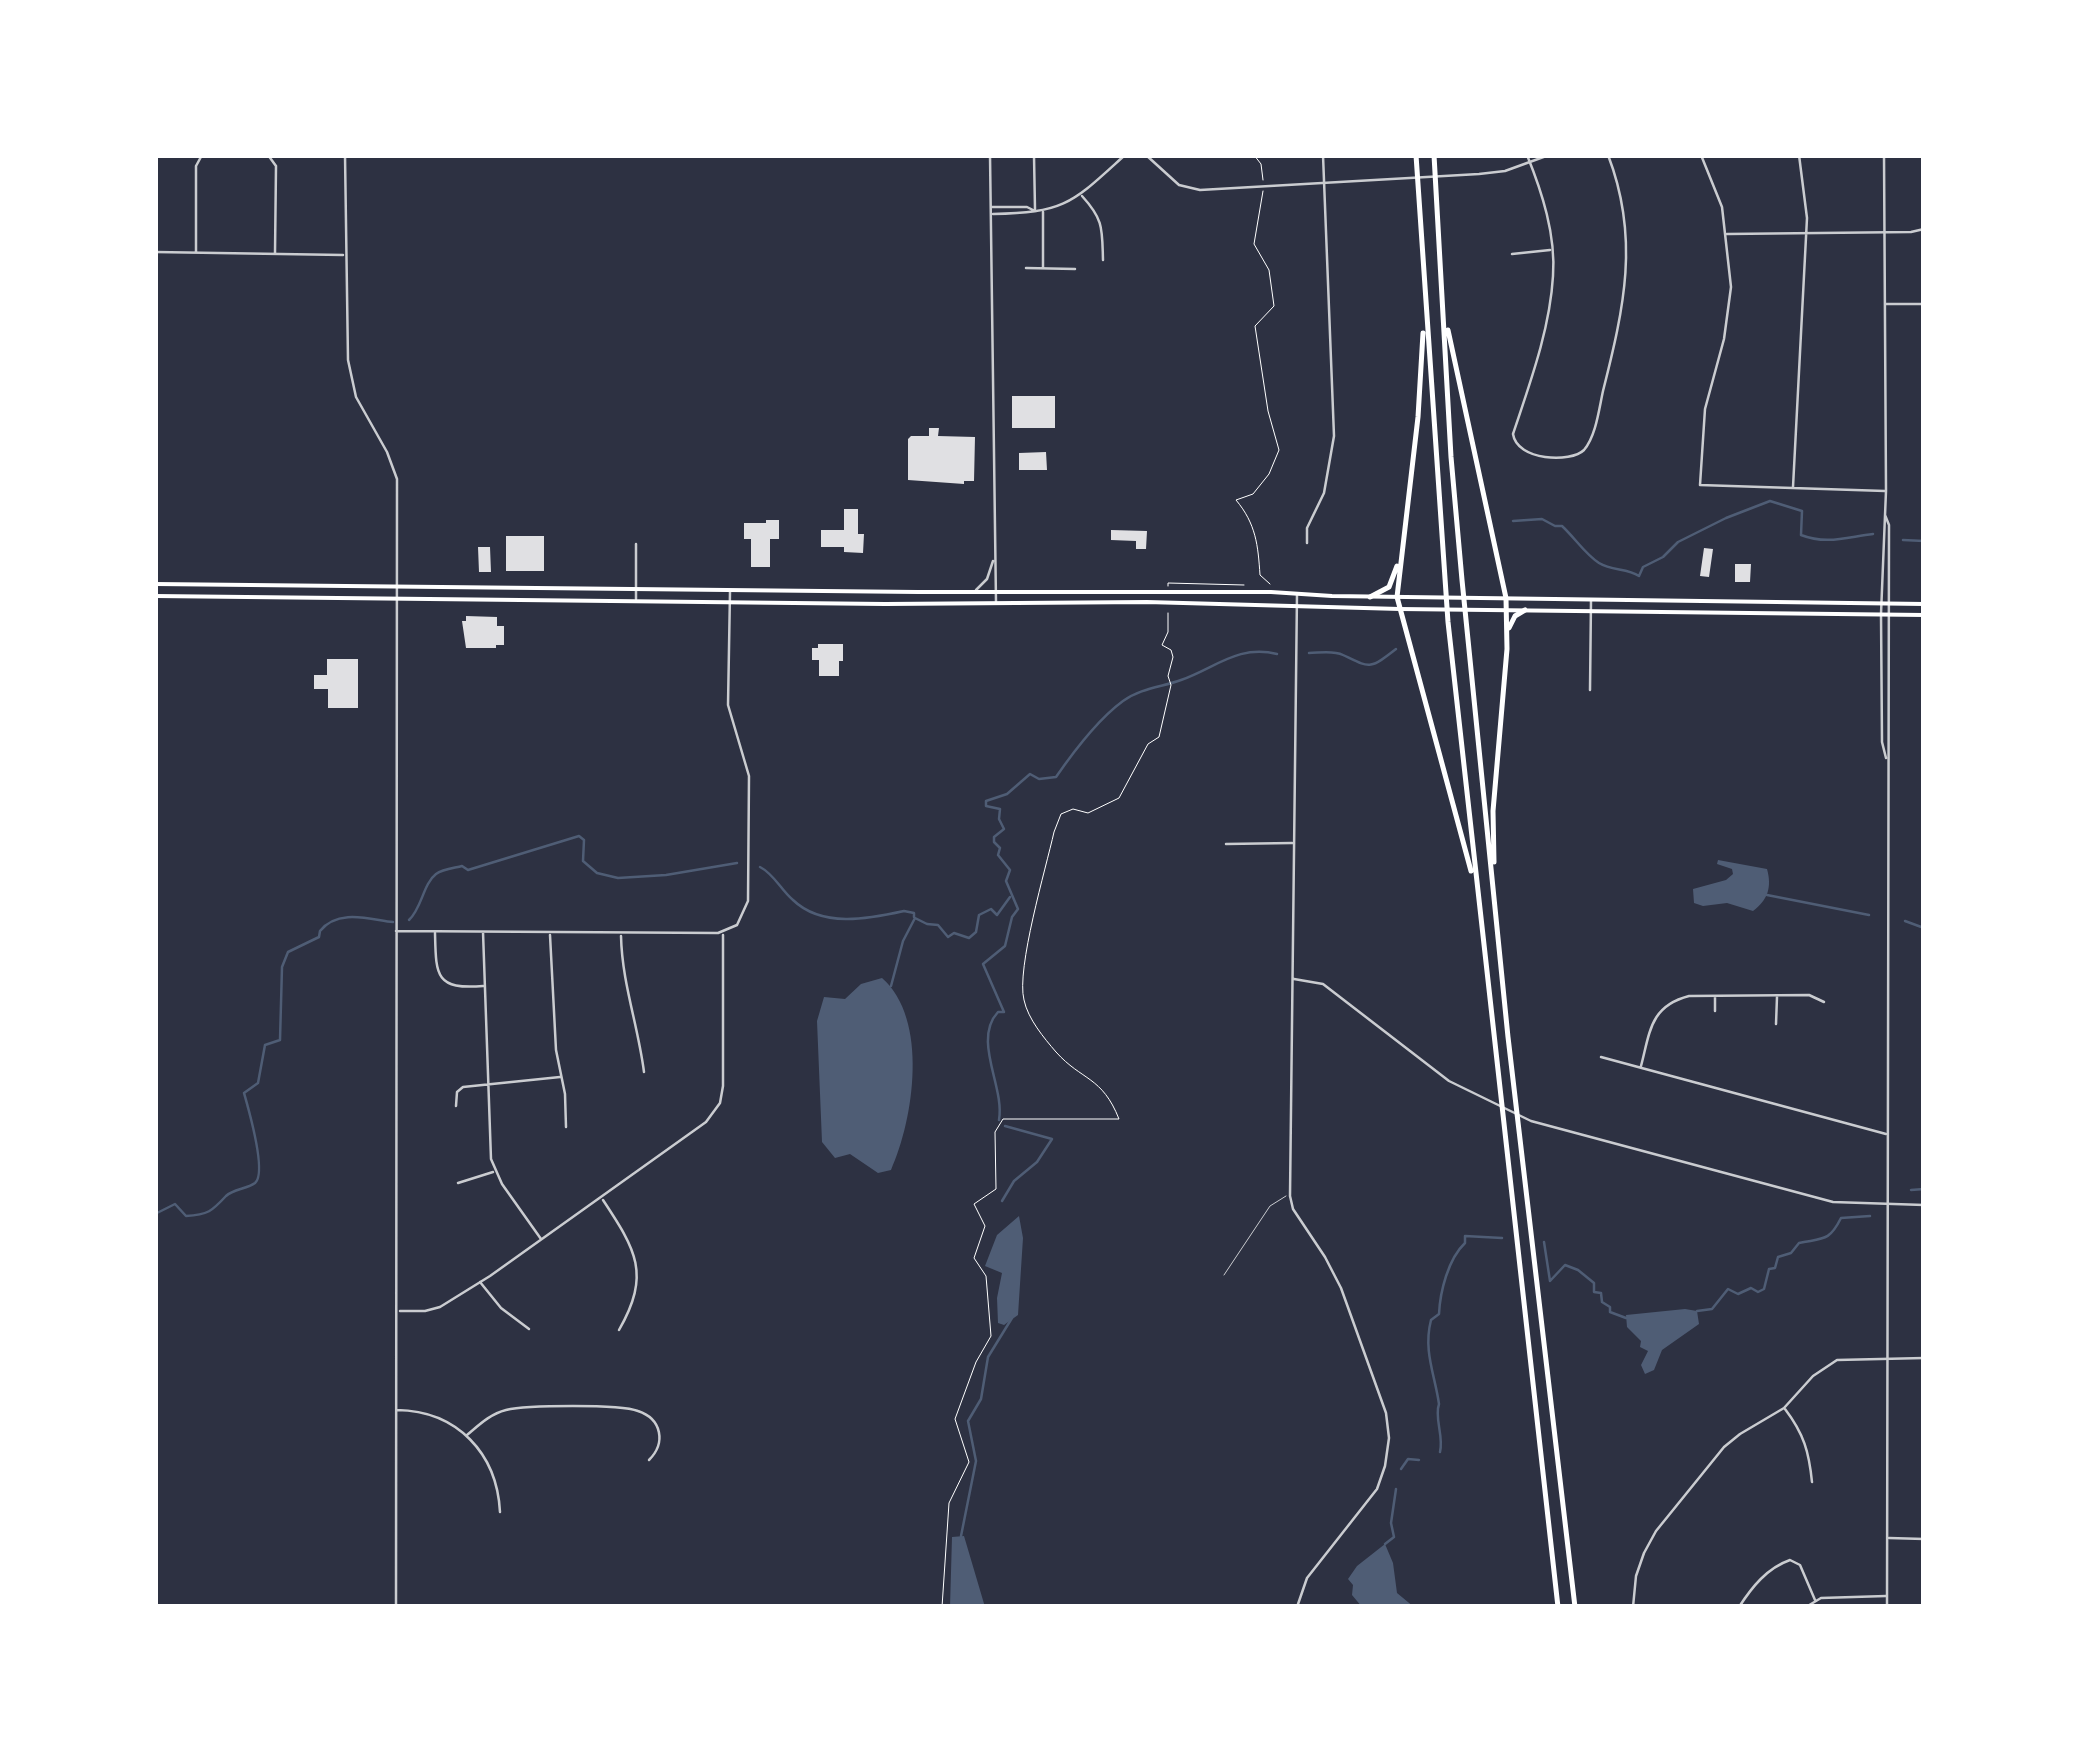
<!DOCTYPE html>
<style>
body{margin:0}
#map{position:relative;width:2079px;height:1762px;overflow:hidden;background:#2d3142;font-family:"Libre Baskerville",serif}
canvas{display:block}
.frame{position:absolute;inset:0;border:158px solid #fff;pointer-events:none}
</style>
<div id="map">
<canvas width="2079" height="1762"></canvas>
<div class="frame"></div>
</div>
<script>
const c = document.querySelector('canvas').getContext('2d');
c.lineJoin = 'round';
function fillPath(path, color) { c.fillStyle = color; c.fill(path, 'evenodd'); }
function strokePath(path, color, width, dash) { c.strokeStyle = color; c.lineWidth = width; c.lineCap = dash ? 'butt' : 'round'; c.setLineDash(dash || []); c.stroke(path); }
const water = new Path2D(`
 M1718,860l49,9c5,18 1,31 -14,42l-26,-8 -24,3 -9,-3 -1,-14 33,-9 7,-6 -1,-5 -15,-5z
 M882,978c47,41 32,141 9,192l-13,3 -28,-19 -15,4 -13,-16 -5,-121 7,-24 21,2 16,-15z
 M1019,1216l4,22 -5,77 -14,10 -6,-2 -1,-25 5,-25 -17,-7 12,-31z
 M1685,1309l12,2 2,13 -37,26 -8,20 -9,4 -4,-9 7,-14 -8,-4 1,-6 -14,-14 -1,-12z
 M964,1536l21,71h-35l2,-70z
 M1385,1544l8,19 4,30 17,14h-52l-10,-12 1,-10 -5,-6 9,-13z`);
const stream = new Path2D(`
 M1513,521l29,-2 13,7h7c13,12 23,28 37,37 13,8 28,5 40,13l4,-9 20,-10 15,-15 48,-24 44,-17 32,10 -1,24c26,10 46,2 72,-1
 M1903,540l21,1
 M1309,653c10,0 24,-3 34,2 27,13 26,15 53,-6
 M760,867c14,7 21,23 33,33 29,28 75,19 111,11l10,2v4
 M1767,895l102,20
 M409,920c13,-12 14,-36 27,-46 7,-5 19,-6 26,-8l6,4 111,-34 5,4 -1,21 14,12 21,5 48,-3 71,-12
 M1905,921l19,7
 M891,986l12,-45 12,-23 12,6 11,1 10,12 6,-4 15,5 7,-6 3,-17 12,-6 6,6 13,-18
 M999,1120c6,-33 -27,-80 -1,-108h6l-21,-48 22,-18 7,-29 6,-8 -12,-28 4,-11 -12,-15 2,-7 -6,-6v-5l10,-8 -5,-10 1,-10 -14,-3v-5l21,-7 23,-20 9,5 17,-2c18,-26 41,-57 67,-76 18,-13 39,-14 58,-21 34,-12 58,-36 96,-26
 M1911,1190l13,-1
 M1002,1201l12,-20 23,-19 15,-23 -47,-13
 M155,1214l20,-10 11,12c22,-1 26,-5 40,-20 7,-7 21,-7 29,-13 12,-10 -7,-76 -11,-90l14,-10 7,-38 15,-5 2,-73 6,-15 31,-15 1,-6c19,-24 55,-10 73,-9
 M1544,1242l6,39 15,-16 13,5 16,13v9l7,1 1,9 8,5v5l16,6
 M1697,1311l15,-2 16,-20 10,5 13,-6 7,4 6,-3 5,-20 6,-1 3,-11 13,-4 8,-10c24,-5 30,-1 42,-25l29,-2
 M1440,1452c4,-16 -6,-34 -1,-48 -4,-29 -16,-53 -8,-84l8,-6c1,-22 9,-55 26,-71v-7l37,2
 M1401,1469l7,-10 11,1
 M961,1536l15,-75 -8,-40 13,-22 7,-42 24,-39
 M1385,1544l9,-7 -3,-14 5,-34`);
const building = new Path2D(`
 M1012,396h43v32h-43z
 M929,428h10l-1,8 37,1 -1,44h-10v3l-56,-4v-41l3,-3h18z
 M1046,452l1,18h-28v-17z
 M844,509h14v25h6l-1,19 -19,-1v-5h-23v-17h23z
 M766,520h13v19h-9v28h-19v-28h-7v-16h22z
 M1111,530l36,1 -1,18h-10v-8l-25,-1z
 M506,536h38v35h-38z
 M478,547h12l1,25h-12z
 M1704,548l9,1 -4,28 -9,-1z
 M1735,564h16l-1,18h-15z
 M466,616l31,1v9h7v19h-8v3h-30l-4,-27h4z
 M818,644h25v17h-4v15h-20v-16h-7v-12h6z
 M327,659h31v49h-30v-19h-14v-14h13z`);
const path = new Path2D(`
 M1254,155l7,9 2,16
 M1263,191l-9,53 15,26 5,36 -19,20 13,85 11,39 -10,24 -16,20 -17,6c20,24 22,45 24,75l10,9
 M1168,586v-3l76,2
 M942,1607l7,-104 20,-41 -14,-43 21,-57 15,-26 -5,-60 -12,-18 11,-32 -11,-22 22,-15 -1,-57 8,-13h116c-17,-43 -37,-38 -63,-67 -12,-14 -28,-33 -32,-52 -8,-31 22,-132 30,-168l7,-18 12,-5 15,4 31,-15 29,-54 11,-7 12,-52 -3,-9 5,-19 -2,-7 -9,-5 6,-13v-19`);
const service = new Path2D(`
 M1224,1275l46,-69 16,-10`);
const minor = new Path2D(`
 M268,155l8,11 -1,87
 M345,155l3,205 8,37 31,55 10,27 -1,1128
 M1527,155c15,37 29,80 26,121 -3,53 -23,107 -40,158 4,27 58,29 71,16 12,-14 15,-41 19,-59 21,-83 37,-153 5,-236
 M1701,155l21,52 9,80 -7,52 -19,70 -5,76 185,6
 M1034,156l1,53
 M1082,196c22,24 20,33 21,64
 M992,207h35l6,3
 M1043,212v55
 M993,214c73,-1 80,-12 132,-59
 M1727,234l184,-2 13,-3
 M155,252l188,3
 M196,252v-86l6,-11
 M1512,254l38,-4
 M1026,268l49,1
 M1886,304h38
 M1793,487l14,-269 -8,-63
 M1307,543v-15l17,-35 10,-57 -11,-281
 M1297,594l-7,602 3,13 32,48 16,31 45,125 3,25 -4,28 -8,23 -70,89 -10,29
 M636,599v-55
 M1590,690l1,-89
 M1226,844l66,-1
 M396,931l322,2 19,-8 11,-24 1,-125 -21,-71 2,-113
 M483,932l8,227 11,25 39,55
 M435,933c1,42 0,57 48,53
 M550,935l6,115 9,44 1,33
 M621,936c1,47 17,89 23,136
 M1294,979l29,5 126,97 82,40 302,81 91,3
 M1715,1011v-14
 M1776,1024l1,-27
 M1601,1057l285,77
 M1641,1066c9,-34 9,-60 48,-70l120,-1 15,7
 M456,1106l1,-14 6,-5 97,-10
 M458,1183l35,-11
 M603,1200c33,50 48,74 16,130
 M480,1282l21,26 28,21
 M400,1311h25l15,-4 50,-31 216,-154 14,-19 3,-17v-151
 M1785,1409c19,25 24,43 27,73
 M397,1410c60,1 100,43 103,102
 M467,1435c12,-10 23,-21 39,-25 20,-5 114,-6 132,1 24,8 28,32 11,49
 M1889,1538l35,1
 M1633,1607l3,-31 8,-23 12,-22 68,-84 16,-13 44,-26 29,-32 24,-16 87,-2
 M1739,1607c13,-20 28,-39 51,-47l10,5 15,35
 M1806,1607l15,-9 65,-2`);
const tertiary = new Path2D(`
 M990,155l6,447
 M1146,155l33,30 21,5 279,-16 26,-3 44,-16
 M1884,155l2,336 -5,123 1,128 4,16
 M1885,515l4,10 -2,1082
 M976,590l11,-11 6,-18`);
const primary = new Path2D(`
 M155,584l763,8h353l61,4 592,8
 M155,596l730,8 262,-2 253,7 524,6`);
const motorway = new Path2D(`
 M1416,155l32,467 110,985
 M1434,155l17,302 11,123 46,457 67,570
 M1448,330l58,268 1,51 -14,162 1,51
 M1423,333l-5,84 -21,180 74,274
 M1370,597l19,-10 8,-21
 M1509,628l6,-12 10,-6`);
fillPath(water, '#4f5d75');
strokePath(stream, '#4f5d75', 2.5);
fillPath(building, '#e0e0e3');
strokePath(path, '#fff', 1);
strokePath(service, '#caccd0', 1);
strokePath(minor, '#caccd0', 2.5);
strokePath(tertiary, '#caccd0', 2.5);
strokePath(primary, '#fff', 4);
strokePath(motorway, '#fff', 5);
</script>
